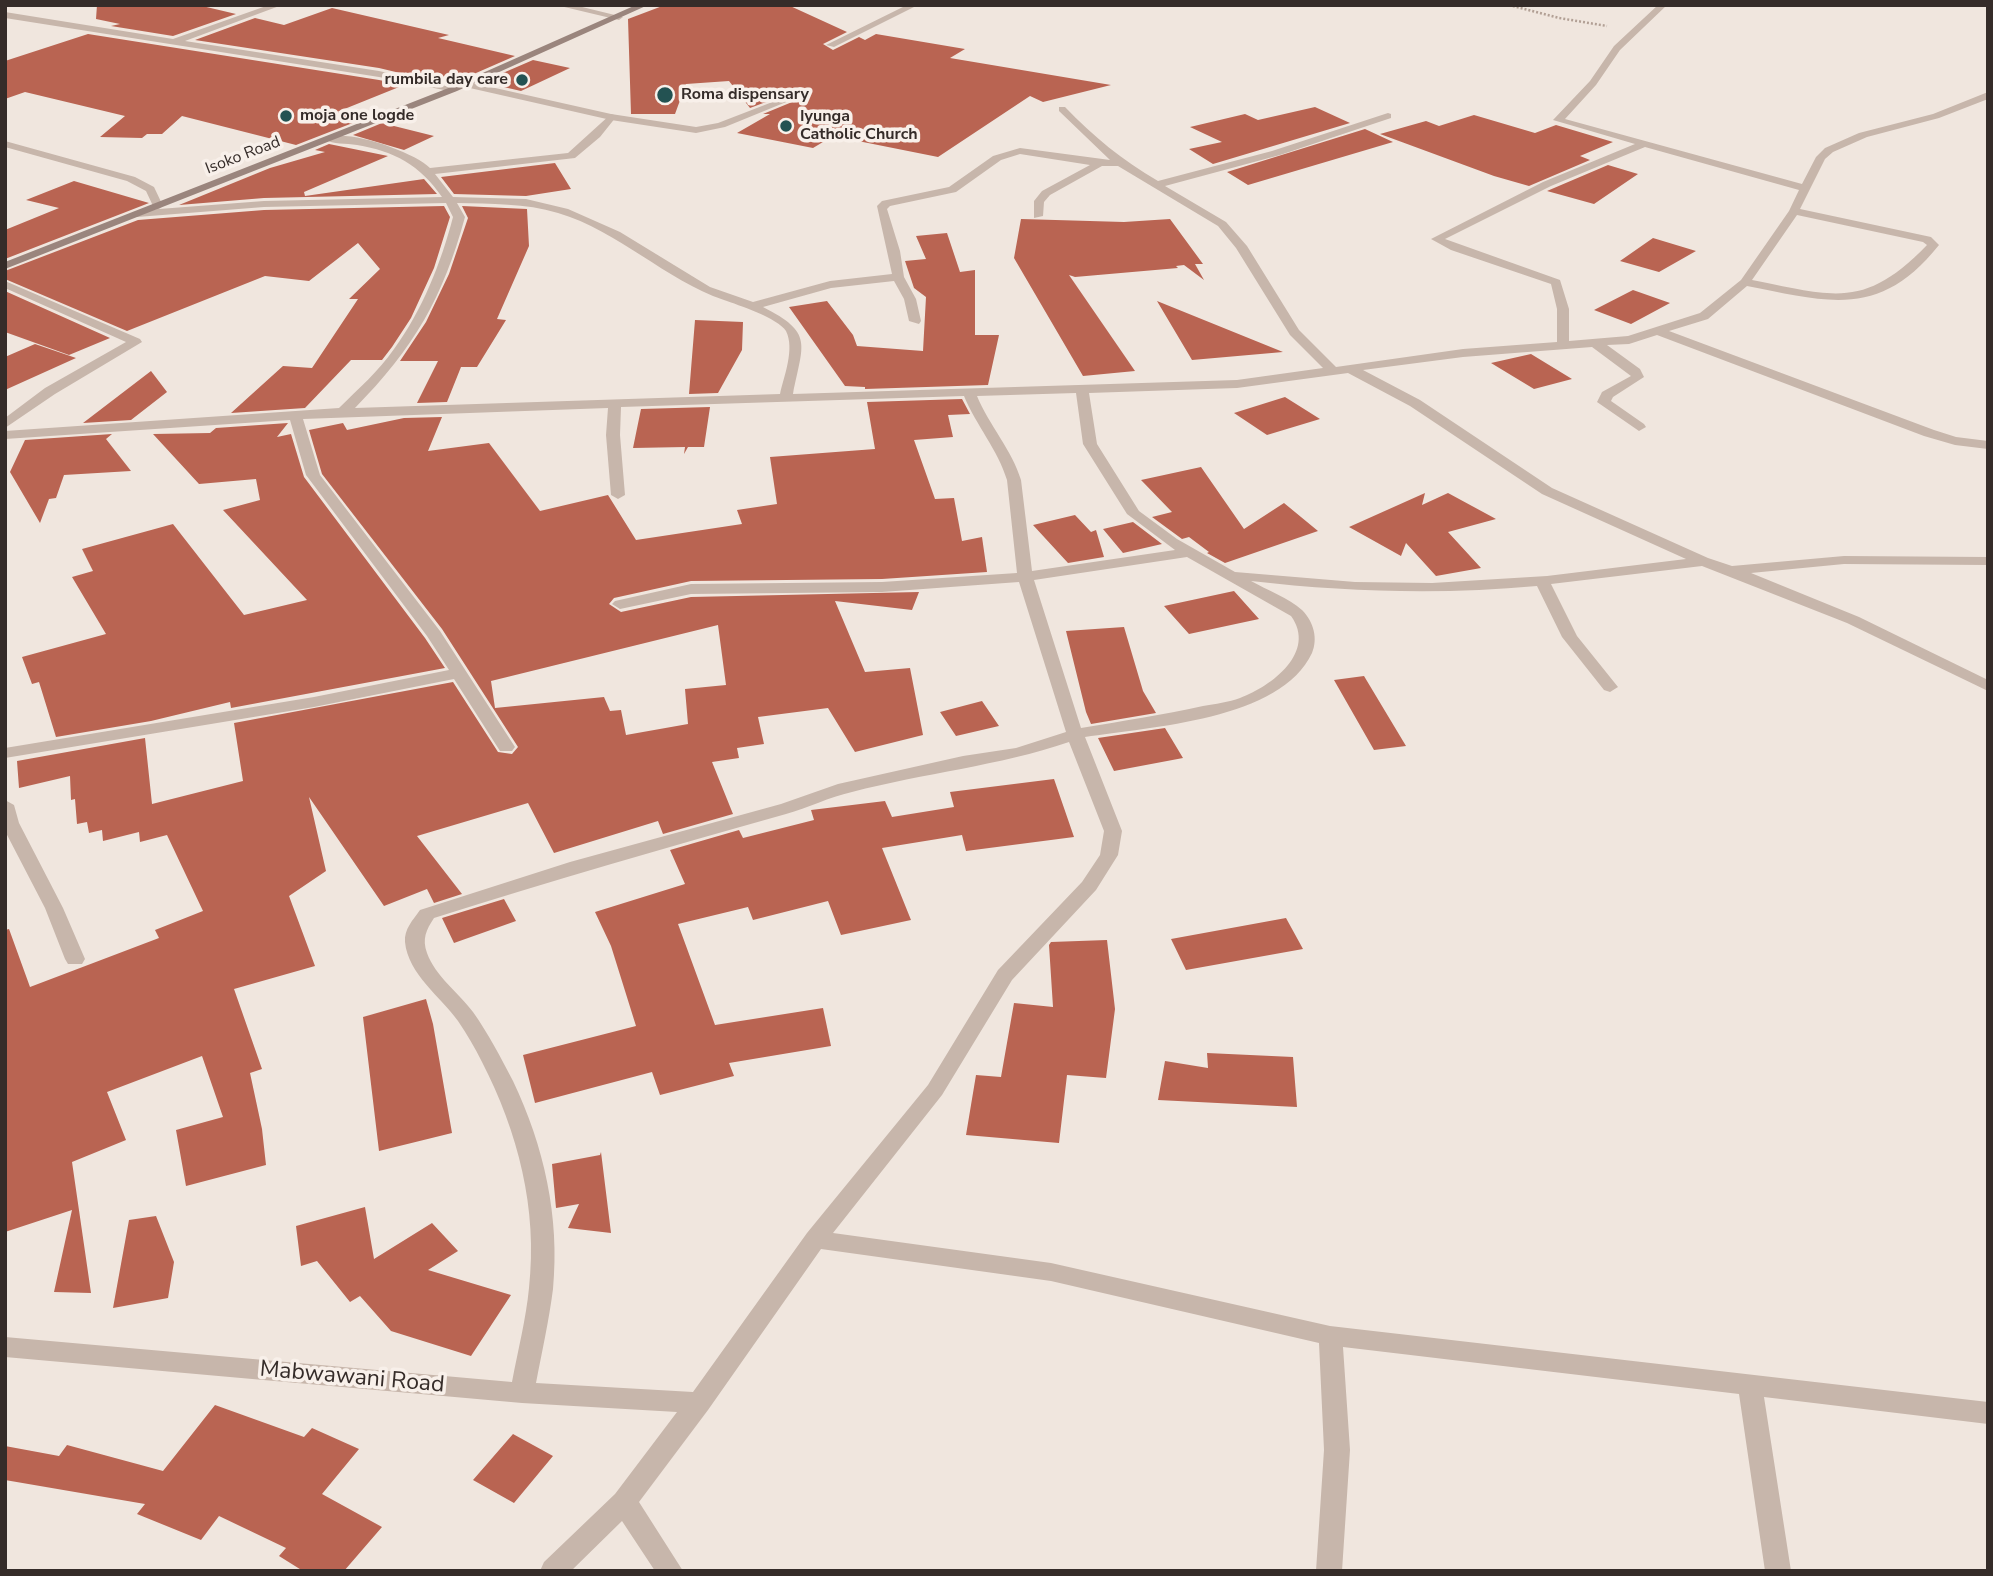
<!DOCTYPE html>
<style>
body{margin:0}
#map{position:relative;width:1993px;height:1576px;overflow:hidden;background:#f0e6de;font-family:"Nunito Sans",sans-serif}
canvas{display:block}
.frame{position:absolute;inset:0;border:7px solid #352c29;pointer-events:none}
</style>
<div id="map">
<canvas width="1993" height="1576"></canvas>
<div class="frame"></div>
</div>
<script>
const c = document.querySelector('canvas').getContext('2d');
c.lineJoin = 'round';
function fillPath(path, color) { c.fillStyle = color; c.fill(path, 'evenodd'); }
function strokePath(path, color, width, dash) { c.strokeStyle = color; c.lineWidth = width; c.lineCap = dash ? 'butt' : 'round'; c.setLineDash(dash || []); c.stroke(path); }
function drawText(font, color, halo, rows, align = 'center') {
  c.font = font + ' "Nunito Sans",sans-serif'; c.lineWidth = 7; c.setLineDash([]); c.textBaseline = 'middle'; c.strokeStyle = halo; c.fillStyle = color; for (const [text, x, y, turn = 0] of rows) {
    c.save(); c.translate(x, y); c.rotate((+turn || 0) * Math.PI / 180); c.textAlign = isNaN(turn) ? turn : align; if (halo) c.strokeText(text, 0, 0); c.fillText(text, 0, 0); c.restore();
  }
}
const building = new Path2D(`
 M97,5h101l38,9 -63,22 -62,-10 9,-2 -24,-5z
 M665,5h123l59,27 -24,12 10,6 26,-13 6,3 11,-6 89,15 -15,9 161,27 -68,17 -13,-6 -92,61 -105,-21 -20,12 -76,-15 33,-19h-7l34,-14 1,-3 -11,-3 -37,14 -21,-27 -43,3 -11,30h-44l-3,-95z
 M332,8l117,27 -11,3 77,18 -55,24 -30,-6 -9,4 -42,-10 -184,-28 60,-22 29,7z
 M88,34l291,46 25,5 -67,27 26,7 -67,26 -114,-29 -20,18h-15l-5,4 -42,-1 25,-21 -100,-24 -20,7v-38z
 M533,60l37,8 -49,23 -39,-9z
 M1315,107l35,16 -137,41 -24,-15 33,-7 -32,-15 55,-13 13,6z
 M1474,115l61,18 21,-8 57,17 -33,14 10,4 -61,26 -35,-10 -114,-42 46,-13 13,5z
 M382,123l52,13 -30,14 -51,-15z
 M1365,129l28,13 -145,43 -21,-13z
 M329,144l59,12 -84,36 1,4 119,-17 13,15 -173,4 -85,7 91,-37 55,-16 -10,-2z
 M555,163l16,26 -45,7 -72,-2 -13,-17z
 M1608,165l30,9 -44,30 -47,-13z
 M74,181l75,22 -144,56v-29l54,-22 -33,-8z
 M444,206l6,11 -16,51 -23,50 -19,29 -10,13h-31l-46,48 -74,5 52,-47 29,2 46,-69h-9l31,-30 -22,-26 -49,38 -44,-5 -138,55 -122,-52v-8l133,-51 126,-10z
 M462,206l65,3 2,37 -32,73 9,1 -29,47h-16l-14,35 -30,1 21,-42h-38l26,-39 23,-48 19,-56z
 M1021,219l103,3 46,-3 33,45h-8l9,16 -20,-15 -8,1 2,2 -103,9 -6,-2 66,96 -52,5 -69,-118z
 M947,233l13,39 15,-2v65h24l-11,50 -123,4v-2l-20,-1 -56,-79 38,-6 26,34 4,11 66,5 3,-54 -12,-9 -9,-27 21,-2 -10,-23z
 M1653,238l43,13 -37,21 -39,-11z
 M1633,290l37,13 -39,21 -37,-14z
 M5,291l105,47 -41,17 -64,-23z
 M1157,301l126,51 -91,8z
 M695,320l48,2 -1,28 -24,43 -29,1z
 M35,344l41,14 -71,32v-33z
 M1531,354l41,25 -38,10 -43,-26z
 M151,371l16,21 -36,28 -48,3z
 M1285,397l35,22 -53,16 -33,-22z
 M962,399l8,15 -22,1 5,22 -39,3 21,59 19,-1 8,43 20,-4 5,35 -105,7 -191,2 -77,17 -5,6 12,8 70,-15 228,-5 -7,18 -77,-9 30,71 45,-4 13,67 -68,17 -27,-44 -70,9 6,27 -27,4 2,10 -27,4 21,52 -70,20 -5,-13 -104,32 -26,-50 -111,33 45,58 -28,9 -7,-14 -43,17 -75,-109 17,74 -37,25 26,70 -81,23 28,80 -12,4 12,56 4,36 -80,21 -10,-56 47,-13 -21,-61 -95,36 19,48 -54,22 19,131 -37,-1 18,-82 -67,22v-302l4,-1 21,58 129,-49 -4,-8 48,-19 -36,-76 -27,7 -1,-10 -36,9 -1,-11 -13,3 -2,-11 -10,2 -2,-25 -4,1 -1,-24 -51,12 -2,-27 128,-23 7,66 91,-23 -9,-58 219,-41 45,70 14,2 6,-7 -76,-118 -120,-155 -13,-44 34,-7 4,7 57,-12 38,-1 -14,34 61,-8 51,68 68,-16 28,45 106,-16 -5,-14 40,-6 -7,-47 105,-8 -8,-47zM718,625l8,60 -41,4 3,35 -62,11 -5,-25 -11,1 -6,-14 -109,11 -4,-27z
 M710,407l-6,40h-16l-4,7 1,-7 -52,1 8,-39z
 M288,423l-11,14 14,-3 13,43 121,161 20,30 -214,40 -1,-6 -79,19 -95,16 -17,-55 -7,2 -10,-27 84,-23 -34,-57 21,-6 -11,-22 91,-25 71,91 63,-15 -84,-90 37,-10 -4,-21 -57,5 -46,-50 57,-1 6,-5z
 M112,434l-6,5 25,32 -67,4 -8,23 -7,1 -9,24 -30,-51 15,-32z
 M1201,467l43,62 40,-26 34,28 -93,32 -18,-10 2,-1 -20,-15 -7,2 -30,-22 20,-5 -31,-32z
 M1425,493l-3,12 26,-12 48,26 -48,13 33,36 -45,8 -30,-33 -5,13 -52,-29z
 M1075,515l16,17 5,-2 8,27 -36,6 -35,-38z
 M1133,522l29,22 -39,9 -20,-24z
 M1234,591l25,28 -70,15 -25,-28z
 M1124,627l19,64 13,22 -65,11 -5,-12 -20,-81z
 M1364,676l42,70 -32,4 -40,-70z
 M982,701l17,25 -43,10 -16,-24z
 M1165,728l18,30 -69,13 -16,-33z
 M1054,779l20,58 -108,14 -4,-16 -80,13 29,72 -70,15 -13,-34 -75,19 -5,-13 -70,17 37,101 108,-17 8,38 -102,17 5,13 -74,19 -8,-23 -117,31 -12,-48 113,-29 -25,-80 -16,-34 90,-28 -15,-34 69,-20 4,8 71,-18 -3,-10 74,-9 7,16 62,-10 -4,-15z
 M504,899l12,22 -62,22 -12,-25z
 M1286,918l17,31 -117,21 -15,-31z
 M1107,940l8,69 -9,69 -39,-3 -8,68 -93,-8 10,-60 25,2 13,-74 39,4 -4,-62 2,-3z
 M426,999l7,25 19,109 -73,18 -16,-134z
 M1207,1053l86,4 4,50 -139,-7 7,-39 43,7z
 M601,1152l10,81 -43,-5 11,-24 -23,4 -4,-44 48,-9z
 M365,1207l9,52 58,-36 26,28 -30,19 83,25 -40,61 -80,-25 -31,-35 -10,6 -33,-41 -16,5 -5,-40z
 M156,1216l18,46 -6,36 -55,10 16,-88z
 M215,1405l89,32 8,-9 47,21 -37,45 60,33 -38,44h-41l-24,-15 7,-8 -67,-32 -18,24 -64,-26 8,-10 -140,-24v-34l54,10 8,-11 96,26z
 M513,1434l40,22 -39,47 -41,-23z`);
const path = new Path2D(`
 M1509,5l50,13 48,8`);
const lane = new Path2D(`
 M464,81l147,33 85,13 22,-4 70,-27 8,2 -71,29 -29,6 -85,-13 -150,-34 -2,-2z`);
const street = new Path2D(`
 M269,5h13l-97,36 194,30 80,18 -5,3 -75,-15 -374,-59v-6l168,27z
 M556,5h18l49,12 -4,3z
 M907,5h11l-84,42 -8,-2z
 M1658,5h9l-47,45 -24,35 -31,34 237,65 14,-27 9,-9 34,-15 74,-19 55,-22v7l-49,19 -72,19 -34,15 -8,7 -25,50 131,28 8,8c-59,74 -110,57 -192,41l-39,33 -39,12 265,99 22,7 32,4v8l-33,-4 -31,-9 -267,-101 -28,9 -22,1 33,24 4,8 -31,20 -2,4 33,23 2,3 -7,4 -42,-29 5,-10 29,-16 -39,-29 -129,10 -100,13 57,30 132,88 156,70 24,8 112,-10 144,1v8l-144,-1 -93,9 108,44 129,63v11l-141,-68 -145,-57 -151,18 26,52 41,51 -8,5 -6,-2 -42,-53 -25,-51c-97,9 -190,6 -286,-5 16,9 38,17 51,29 12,12 16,29 10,43 -31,67 -162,74 -227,84l37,94 -4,24 -22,35 -84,90 -70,115 -109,138 218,30 279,63 658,76v22l-224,-27 27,174h-26l-26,-177 -396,-47 7,103 -8,121h-26l8,-121 -5,-107 -268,-62 -230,-32 -113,161 -69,92 44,69h-28l-33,-50 -51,50h-31l4,-9 71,-68 62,-82 -155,-9 -517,-46v-20l507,45c6,-32 14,-63 17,-94 9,-79 -11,-156 -47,-226 -7,-14 -15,-28 -24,-41 -17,-24 -50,-47 -53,-79 -1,-13 8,-22 15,-32l150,-48 211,-58 57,-20 125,-28 53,-8 50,-16 -47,-150 -137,10 -191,2 -71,15 -8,-5 3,-3 76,-17 191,-2 135,-9 -10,-93c-9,-30 -31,-55 -43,-84l-343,11 -1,28 5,60 -7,4 -7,-4 -5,-60 2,-27 -305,11 17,56 120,156 75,116 -3,4h-12l-46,-72 -140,28 -309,51v-10l309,-51 135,-27 -22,-34 -121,-161 -16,-55 -285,19v-8l334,-23c19,-19 40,-37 55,-59 28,-38 47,-86 59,-132l-7,-14 -182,4 -127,10 -5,-3 1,-2 24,-3 -4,-3 -7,-15 -19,-10 -122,-34v-6l130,36 19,10 9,19 -4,3 105,-8 178,-4c-22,-32 -48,-46 -85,-52 -11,-2 -24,0 -32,-6 19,-12 89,13 105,29l138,-15 43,-39 3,1 2,2 -16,20 -25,21 -140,16 18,23 73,2 42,10 52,23 90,55 43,15 77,-21 62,-7 -15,-68 5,-5 67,-14 44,-31 27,-8 90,12 -51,-49v-4h6c29,30 57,53 93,74l114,-30 116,-38 3,1v4l-111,37 -115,31 61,36 21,24 52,84 37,37 127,-18 94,-7v-33l-6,-25 -100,-34 -20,-11 112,-57 92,-38 -82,-24 37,-39 24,-35zM1645,147l154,43 -10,21 -48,69 -41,33 -72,23 -59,5v-32l-9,-29 -115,-41 106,-53zM1020,154l70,11 -48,26 -8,10v17l9,-2 1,-14 6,-7 52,-29h16l100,60 18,22 54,87 33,33 -86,12 -444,14c10,-51 21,-61 -30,-87l68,-19 63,-7 10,18 5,22 10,3 2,-3 -5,-22 -12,-22 -4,-26 -13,-42 3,-3 66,-14 45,-32zM457,203c34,1 68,0 101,10 61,18 107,67 166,87 14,5 54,18 62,31 9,18 -2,45 -6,63l-425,14c59,-60 88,-110 110,-191zM1797,215l126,27 4,3c-63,65 -93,51 -175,35zM1348,373l62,33 132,88 144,65 -139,17 -115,7 -77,-1 -120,-10 -58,-33 -38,-28 -42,-67 -8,-51 148,-5zM1076,393l7,51 44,70 48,36 -143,21 -11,-91c-9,-30 -32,-55 -44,-84zM1187,557l104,59c26,36 -19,70 -51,82 -11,4 -25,6 -37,8 -40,9 -81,15 -122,22l-47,-148zM1069,742l35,89 -4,24 -18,27 -84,88 -70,115 -121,148 -114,159 -157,-9c6,-31 13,-63 17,-94 7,-72 -9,-143 -40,-208 -12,-23 -25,-48 -40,-69 -14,-19 -38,-36 -46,-59 -5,-14 -1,-23 7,-35 117,-37 234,-71 352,-104 22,-6 43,-17 66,-22 72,-19 147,-26 217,-50z
 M5,281l135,58 2,3 -87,52 -50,34v-10l40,-30 81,-46 -121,-54z
 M5,800l9,5 5,18 44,85 22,51 -3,5h-14l-3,-5 -20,-51 -40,-77z`);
const secondary = new Path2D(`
 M636,5h12l-191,86 -452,178v-7l446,-175z`);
const markers = [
 [522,80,7,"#235252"],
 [665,95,9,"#235252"],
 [286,116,7,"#235252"],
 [786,126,7,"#235252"]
];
const farPoinames = [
 ["rumbila day care",508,80,"right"],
 ["Roma dispensary",681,95],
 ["moja one logde",300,116],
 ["Iyunga",800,117],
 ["Catholic Church",800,135]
];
const farStreetnames = [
 ["Isoko Road",243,156,-21]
];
const nearStreetnames = [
 ["Mabwawani Road",352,1378,5]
];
fillPath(building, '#b96452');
strokePath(path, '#b2a095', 2.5, [2, 2]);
fillPath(lane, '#c7b6ab');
fillPath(street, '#c7b6ab');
fillPath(secondary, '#9a857d');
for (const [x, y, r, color] of markers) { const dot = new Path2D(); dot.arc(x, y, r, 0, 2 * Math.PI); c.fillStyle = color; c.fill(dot); strokePath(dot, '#f8f0ea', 2.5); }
drawText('bold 16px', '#352c29', '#f8f0ea', farPoinames, 'left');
drawText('16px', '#352c29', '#f8f0ea', farStreetnames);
drawText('23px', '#352c29', '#f8f0ea', nearStreetnames);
</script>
